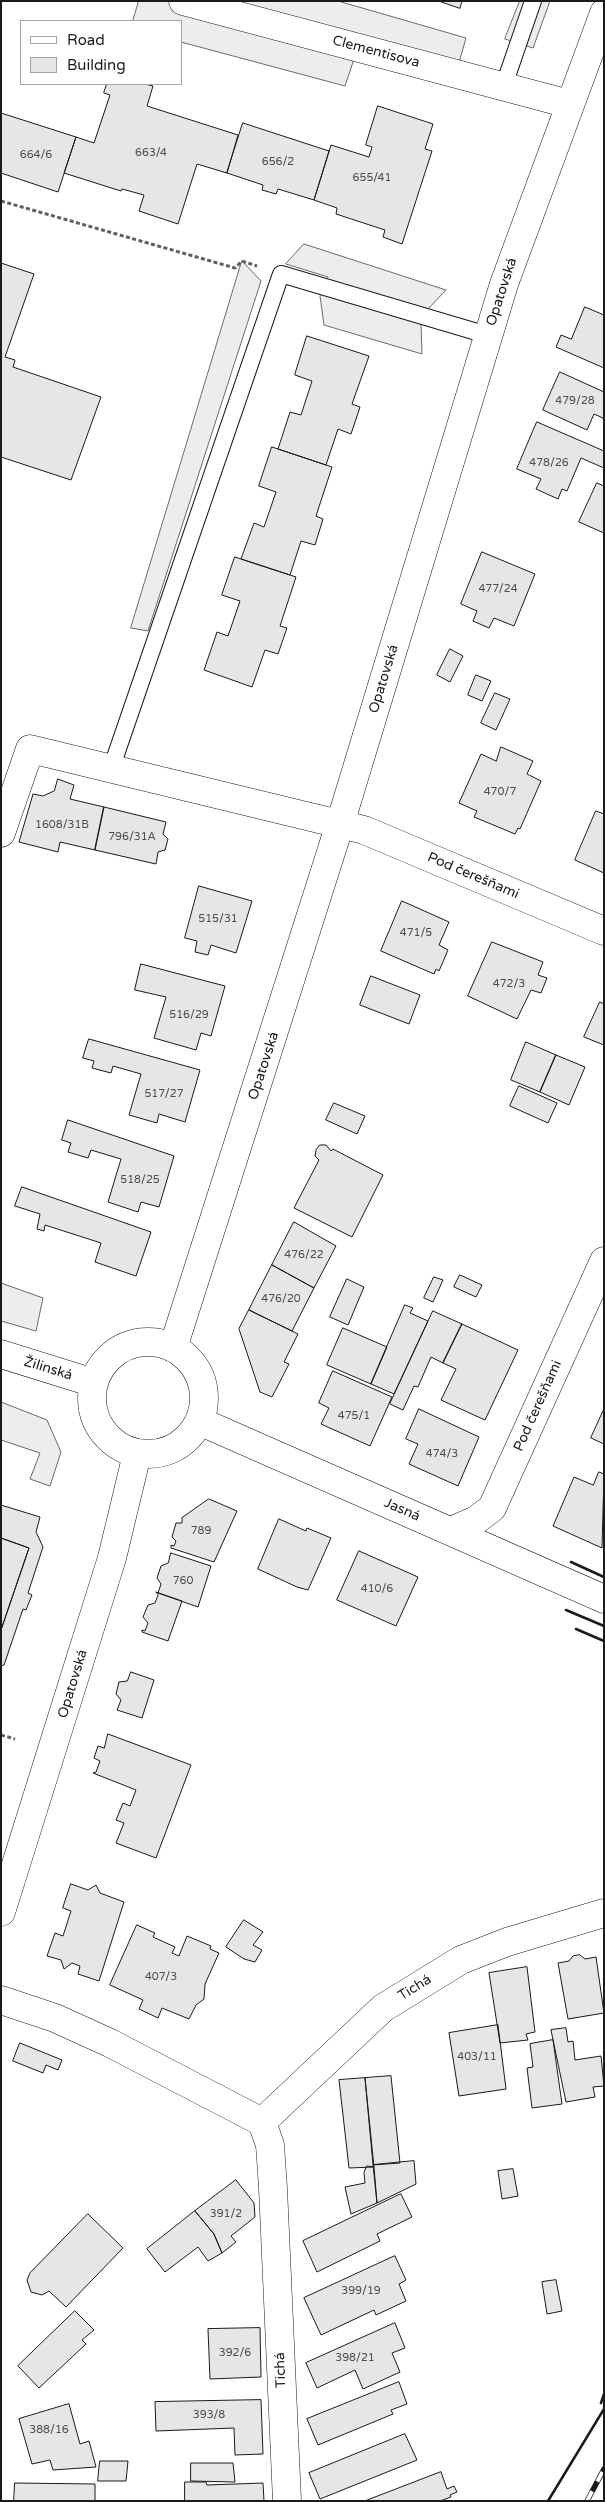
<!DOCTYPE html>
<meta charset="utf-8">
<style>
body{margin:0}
#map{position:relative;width:605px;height:2502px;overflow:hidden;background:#fff;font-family:"Varela Round",sans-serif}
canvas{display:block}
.frame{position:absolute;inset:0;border:2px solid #1a1a1a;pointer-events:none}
.legend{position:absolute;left:20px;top:20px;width:162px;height:65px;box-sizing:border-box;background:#fff;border:1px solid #a3a3a3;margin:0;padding:6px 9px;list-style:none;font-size:15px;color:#1a1a1a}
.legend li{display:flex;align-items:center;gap:10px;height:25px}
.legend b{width:25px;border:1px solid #a3a3a3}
</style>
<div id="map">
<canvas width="605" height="2502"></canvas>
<div class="frame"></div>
<ul class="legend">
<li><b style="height:6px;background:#fff"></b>Road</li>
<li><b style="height:14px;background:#e6e6e6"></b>Building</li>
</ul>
</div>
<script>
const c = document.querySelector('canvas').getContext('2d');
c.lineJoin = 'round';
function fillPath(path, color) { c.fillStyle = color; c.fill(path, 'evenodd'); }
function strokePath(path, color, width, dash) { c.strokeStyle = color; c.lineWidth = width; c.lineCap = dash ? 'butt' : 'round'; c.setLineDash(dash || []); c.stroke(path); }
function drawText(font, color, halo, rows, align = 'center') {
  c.font = font + ' "Varela Round",sans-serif'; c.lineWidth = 4; c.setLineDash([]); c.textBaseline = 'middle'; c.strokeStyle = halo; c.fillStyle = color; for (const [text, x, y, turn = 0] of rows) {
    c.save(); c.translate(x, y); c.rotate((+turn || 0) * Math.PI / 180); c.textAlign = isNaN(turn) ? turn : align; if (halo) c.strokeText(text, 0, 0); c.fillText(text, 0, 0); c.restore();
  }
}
const built = new Path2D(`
 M139,1h199l128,37 -10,35 -98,-26 -13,39 -164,-44v-21h-48z
 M520,1h30l-17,47 -28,-9z
 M304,244l142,46 -18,19 -7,14 1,31 -98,-29 -4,-29 8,-19 -42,-13z
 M242,261l19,20 -113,350 -17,-3z
 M1,1283l42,15 -7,33 -35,-10z
 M1,1402l46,18 14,32 -11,34 -20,-7 10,-26 -39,-13z`);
const building = new Path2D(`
 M439,1h23l-2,7z
 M107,84h38l8,2 -6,20 91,29 -11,38 -30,-9 -19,60 -39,-13 5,-16 -22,-6 -1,2 -57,-18 12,-36 18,6 16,-48 -6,-2z
 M378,106l55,18 -8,25 7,2 -30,93 -19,-7 2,-7 -49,-16 1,-6 -23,-8 17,-55 38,12 3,-10 -6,-2z
 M1,113l75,24 -18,55 -57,-19z
 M243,123l86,28 -15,49 -36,-11 -2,5 -14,-4 1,-5 -36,-12z
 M1,263l33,11 -29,83 10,3 -2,7 88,30 -30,83 -70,-23z
 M585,307l19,8v53l-48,-21 5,-12 10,4z
 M307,336l62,20 -17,48 8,3 -9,27 -13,-5 -12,36 -48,-16 12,-37 11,3 11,-34 -17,-6z
 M560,372l44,20v31l-1,-5 -9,-4 -7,16 -44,-20z
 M537,422l67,29v17l-23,-10 -14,33 -5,-2 -4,10 -22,-10 5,-10 -24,-10z
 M272,447l60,20 -16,49 7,3 -8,26 -14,-4 -11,34 -49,-16 13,-36 10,4 12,-35 -17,-6z
 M597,483l7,3v47l-25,-11z
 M482,552l53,22 -21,52 -20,-8 -5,10 -16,-7 4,-10 -16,-7z
 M235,557l61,20 -16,49 7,2 -9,26 -13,-4 -13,37 -48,-17 13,-38 11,4 12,-35 -18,-6z
 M450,649l13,7 -13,26 -13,-7z
 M476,675l15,6 -9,20 -14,-6z
 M495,693l15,6 -14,31 -15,-7z
 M501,747l32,14 -6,13 14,7 -21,48 -2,-1 -3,6 -41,-17 3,-6 -18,-8 22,-49 15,7z
 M58,779l16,6 -4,14 34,8 -9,43 -35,-8 -2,10 -39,-10 14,-48 10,2 11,-5z
 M104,807l62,15 -3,12 5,5 -3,11 -7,2 -2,12 -61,-14z
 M596,811l8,3v59l-29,-13z
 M199,886l53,15 -16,52 -25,-8 -3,10 -13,-3 2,-11 -12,-3z
 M402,901l47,21 -10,23 9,5 -9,21 -3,-2 -2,5 -53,-23z
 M492,942l51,20 -5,13 9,3 -6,15 -10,-3 -14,29 -49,-23z
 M141,964l84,22 -14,50 -10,-3 -5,17 -42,-12 12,-41 -31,-7z
 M371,976l49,19 -11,29 -49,-19z
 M600,1002l4,2v41l-20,-8z
 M89,1039l111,31 -15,52 -26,-8 -2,9 -28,-8 12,-41 -28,-8 -2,7 -19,-5 2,-7 -11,-3z
 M526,1042l30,13 -16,37 -29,-12z
 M556,1055l29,12 -16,38 -29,-13z
 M519,1086l38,17 -9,20 -38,-17z
 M334,1103l31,13 -8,18 -31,-14z
 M68,1120l106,36 -15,51 -18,-5 -3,10 -30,-10 13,-43 -30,-9 -3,8 -20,-6 3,-9 -9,-3z
 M320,1145h6l5,6 2,-2 50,26 -31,62 -58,-29 25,-48 -4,-4 1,-6z
 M22,1187l129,45 -15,44 -41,-14 6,-19 -56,-18 -1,6 -7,-2 3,-15 -25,-8z
 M294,1222l42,24 -22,42 -42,-23z
 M272,1265l42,23 -22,43 -43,-21z
 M460,1275l22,10 -6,12 -22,-10z
 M434,1277l9,3 -10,22 -9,-4z
 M347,1279l17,8 -16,38 -18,-8z
 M405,1305l8,3 -3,5 18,8 -34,73 -23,-10z
 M249,1310l49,24 -14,28 5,2 -17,33 -12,-5 -21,-63z
 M433,1311l29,13 -19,39 -12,-6 -13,30 -4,-1 -11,24 -13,-6z
 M462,1324l56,26 -33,70 -44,-20 15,-31 -13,-6z
 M343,1328l44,19 -16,37 -44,-19z
 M333,1371l59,26 -22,49 -49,-22 8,-16 -10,-5z
 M419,1409l60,28 -21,49 -49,-22 9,-20 -12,-5z
 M604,1409v35l-13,-6z
 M599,1472l5,2 -2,74 -49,-22 21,-49 19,8z
 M209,1499l28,12 -23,51 -43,-14v-3l3,1 2,-5 -4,-4 4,-14h6v-5z
 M1,1505l39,12 -4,15 7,15 -15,46 4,2 -6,15 -3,-1 -19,56 -3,1v-36l28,-82 -28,-10z
 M279,1519l27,12 1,-3 24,10 -23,52 -11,-3 -39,-18z
 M1,1538l28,10 -28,82z
 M359,1551l59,26 -22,49 -59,-26z
 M171,1553l40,13 -13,41 -40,-14 3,-9 -4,-6 4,-12 7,-3z
 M156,1592l26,9 -14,40 -26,-9v-2l3,1 3,-8 -5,-6 5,-12 7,-2 3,-8z
 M131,1672l23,8 -12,38 -25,-8 4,-10 -5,-6 3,-12 8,-1z
 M108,1734l83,31 -35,93 -40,-15 8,-20 -8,-3 7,-17 7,3 6,-16 -43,-17 3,-1 4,-11 -6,-3 4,-12 6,2z
 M71,1884l17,6 8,-5 4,8 24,9 -25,79 -21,-7 2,-8 -8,-3 -8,6 -3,-9 -14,-4 8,-23 8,3 8,-25 -8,-3z
 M244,1920l19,12 -10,13 9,5 -7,12 -11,-3 -18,-12z
 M137,1925l18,8 -2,4 22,10 -3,6 7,3 8,-20 24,10 -1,3 9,4 -14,31 -1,15 -8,6 -7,14 -27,-11 -4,10 -19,-9 4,-9 -33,-15z
 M580,1955l5,4 11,-2 8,56 -36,6 -10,-56 11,-2 4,-5z
 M527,1967l8,65 -9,2 2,6 -28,3 -11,-70z
 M498,2025l8,64 -47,7 -10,-63z
 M566,2028l2,14 5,-1 2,19 26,-4 3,30 -11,1 2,10 -29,5 -15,-72z
 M553,2040l9,64 -30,4 -5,-40 6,-1 -3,-23z
 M20,2043l42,17 -4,10 -12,-5 -3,8 -30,-12z
 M391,2076l9,87 -27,2 -8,-87z
 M365,2078l9,89 -25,1 -10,-88z
 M414,2161l2,23 -39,19 -4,-38z
 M367,2166l7,1 3,36 -26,11 -6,-27 20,-4 -1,-10z
 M513,2169l5,27 -16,3 -4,-28z
 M236,2180l18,23 1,14 -24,19 5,6 -14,11 -8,-19 -19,-23z
 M401,2194l11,23 -35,17 3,7 -63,31 -14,-31z
 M195,2211l19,23 8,19 -14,8 -10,-14 -33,25 -18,-23z
 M88,2214l35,34 -57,59 -17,-16 -7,4 -11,-3 -4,-12 3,-7z
 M395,2256l11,24 -7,4 7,17 -30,14 -2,-5 -53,25 -17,-37z
 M556,2280l6,31 -15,3 -5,-32z
 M75,2311l19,19 -12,10 4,4 -47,44 -21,-22z
 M395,2323l10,25 -13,5 8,19 -37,17 -8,-19 -38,18 -11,-25z
 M260,2328l1,49 -51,2 -2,-50z
 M399,2382l8,22 -16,6 2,4 -75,31 -11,-26z
 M261,2400l2,54 -28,1 -1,-27 -78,3 -1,-29z
 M69,2404l11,40 9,-3 7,26 -43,3 -3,-10 -18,4 -13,-45z
 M405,2434l12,26 -97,39 -11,-26z
 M100,2461h28l-2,20h-28z
 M191,2463h42l2,19 -44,-1z
 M441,2472l6,17 7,-3 3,6 -7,3 1,2 -11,4h-75z
 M185,2482h21l1,3 56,-2 1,18h-79z
 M15,2483l80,1v17h-81z`);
const path = new Path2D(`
 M1,201l234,67 7,-7 15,5
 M1,1735l14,4`);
const lane = new Path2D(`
 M504,85l29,-84
 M111,769l170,-495 206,61`);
const street = new Path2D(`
 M183,1l386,103
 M1,833l29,-84 334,81 240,101
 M92 1398a56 56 0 1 1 112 0a56 56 0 1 1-112 0Z
 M173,1348l167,-524 164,-540 100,-271
 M1,1354l93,29
 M199,1421l405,178
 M451,1531l25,-11 16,-12 112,-247
 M1,1912l111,-354 25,-104
 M1,2000l54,18 55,25 152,79 121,-114 78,-48 46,-18 97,-29
 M262,2122l8,23 3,43 14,313`);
const rail = new Path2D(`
 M587,2501l17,-32`);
const wall = new Path2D(`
 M571,1562l33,15
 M566,1610l38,16
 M576,1629l28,12
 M601,2403l3,-9
 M548,2501l56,-92`);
const numberNames = [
 ["663/4",151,153],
 ["664/6",36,155],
 ["656/2",278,162],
 ["655/41",372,178],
 ["479/28",575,401],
 ["478/26",549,463],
 ["477/24",498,589],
 ["470/7",500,792],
 ["1608/31B",62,825],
 ["796/31A",132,837],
 ["515/31",218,919],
 ["471/5",416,933],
 ["472/3",509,984],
 ["516/29",189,1015],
 ["517/27",164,1094],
 ["518/25",140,1180],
 ["476/22",304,1255],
 ["476/20",281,1299],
 ["475/1",354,1416],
 ["474/3",442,1454],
 ["789",201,1531],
 ["760",183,1581],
 ["410/6",377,1589],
 ["407/3",161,1977],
 ["403/11",477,2057],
 ["391/2",226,2214],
 ["399/19",361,2291],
 ["392/6",235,2353],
 ["398/21",355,2358],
 ["393/8",209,2415],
 ["388/16",49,2430]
];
const streetNames = [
 ["Clementisova",376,52,15],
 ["Opatovská",502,292,-72],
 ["Opatovská",384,679,-73],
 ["Pod čerešňami",473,876,23],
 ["Opatovská",264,1066,-72],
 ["Žilinská",48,1369,17],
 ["Pod čerešňami",538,1406,-66],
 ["Jasná",402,1510,24],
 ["Opatovská",73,1684,-73],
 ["Tichá",415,1988,-32],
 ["Tichá",281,2370,-92]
];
fillPath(built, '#ededed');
strokePath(built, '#6a6a6a', 1);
fillPath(building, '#e6e6e6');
strokePath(building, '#1a1a1a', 1);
strokePath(lane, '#1a1a1a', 18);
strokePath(street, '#1a1a1a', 29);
strokePath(path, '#5f5f5f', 3, [4, 2.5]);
strokePath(lane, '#fff', 16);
strokePath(street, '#fff', 28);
strokePath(rail, '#1a1a1a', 5.5);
strokePath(rail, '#fff', 4, [11]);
strokePath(wall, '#1a1a1a', 2.5);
drawText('11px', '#4d4d4d', null, numberNames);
drawText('14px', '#1a1a1a', '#fff', streetNames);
</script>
